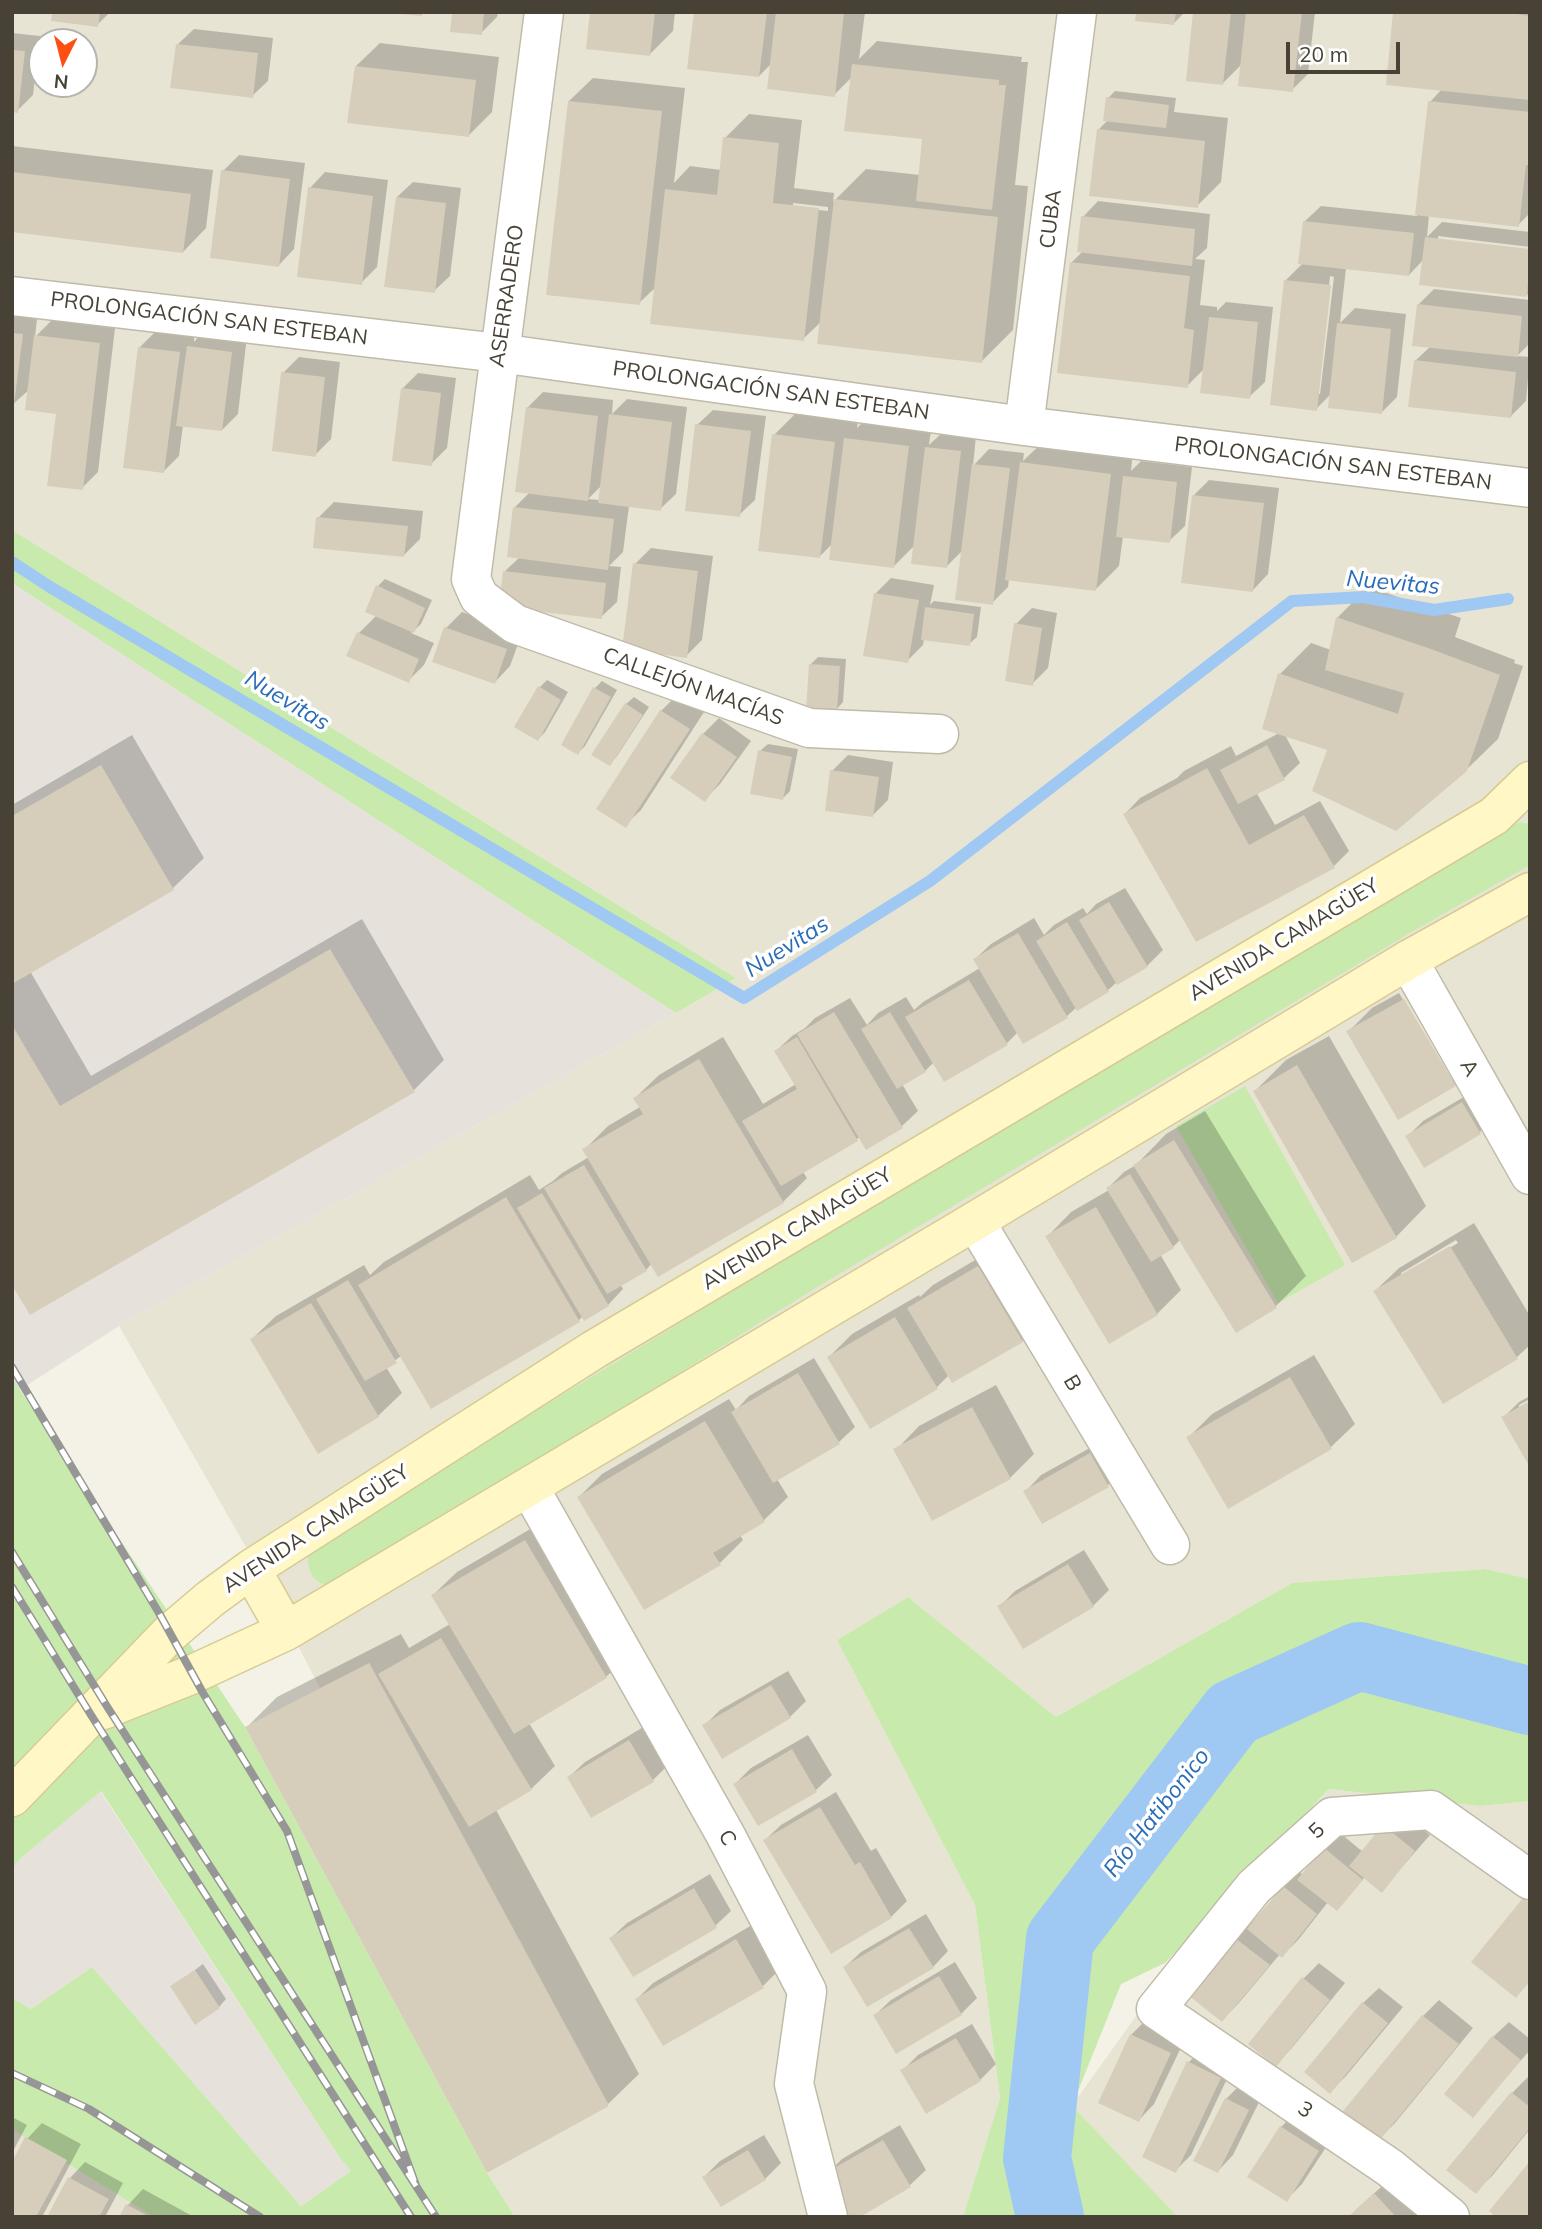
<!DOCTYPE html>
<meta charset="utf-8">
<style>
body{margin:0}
#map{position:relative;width:1542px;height:2229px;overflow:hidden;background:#f4f1e6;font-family:Mulish,sans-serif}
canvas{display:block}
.frame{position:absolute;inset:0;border:14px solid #474235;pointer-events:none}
.north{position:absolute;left:28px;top:28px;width:70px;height:70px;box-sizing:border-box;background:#fff;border:2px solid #b5b3ae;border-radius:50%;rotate:186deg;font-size:19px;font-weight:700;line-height:28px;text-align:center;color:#474235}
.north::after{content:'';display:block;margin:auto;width:24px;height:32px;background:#ff4f12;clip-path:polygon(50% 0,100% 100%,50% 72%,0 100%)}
.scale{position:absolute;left:1286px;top:42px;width:114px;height:32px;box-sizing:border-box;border:4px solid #474235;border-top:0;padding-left:9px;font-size:21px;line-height:24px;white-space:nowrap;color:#474235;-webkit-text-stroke:5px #fff;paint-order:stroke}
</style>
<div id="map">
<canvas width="1542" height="2229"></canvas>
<div class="frame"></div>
<div class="north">N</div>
<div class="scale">20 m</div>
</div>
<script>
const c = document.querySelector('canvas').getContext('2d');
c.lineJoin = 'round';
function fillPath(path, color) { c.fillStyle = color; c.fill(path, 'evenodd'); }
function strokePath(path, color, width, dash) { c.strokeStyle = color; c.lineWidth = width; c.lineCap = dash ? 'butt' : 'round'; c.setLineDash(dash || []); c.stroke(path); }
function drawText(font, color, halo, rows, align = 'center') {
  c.font = font + ' Mulish,sans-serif'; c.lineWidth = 7; c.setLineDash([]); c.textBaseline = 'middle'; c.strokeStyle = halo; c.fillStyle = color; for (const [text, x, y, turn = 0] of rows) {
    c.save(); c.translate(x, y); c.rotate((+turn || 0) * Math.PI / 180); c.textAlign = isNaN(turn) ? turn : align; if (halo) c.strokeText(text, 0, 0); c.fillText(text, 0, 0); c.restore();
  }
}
const residential = new Path2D(`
 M12,12h1518v1567l-45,-10 -193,14 -236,134 -148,-120 -71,43 138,265 25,193 -37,119h-448l-28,-44 122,-68 -239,-441 -50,24 -70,-134 -131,-228 557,-313 60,-35 -724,-448zM42,42h42v42h-42z
 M1329,1789l151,17 50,-5v416h-352l-107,-110 73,-102z
 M12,2129l5,1 137,87h-142z`);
const industrial = new Path2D(`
 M12,583l664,430 -557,313 -101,65 -6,-8z
 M100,1791l240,367 11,13 -50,35 -209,-239 -61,42 -19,-11v-129l9,-11z`);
const green = new Path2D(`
 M12,530l724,448 -60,35 -664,-430z
 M1519,822l11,2v41l-115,65 -601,359 -480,299c-23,-6 -27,-16 -26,-38l654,-399 469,-274z
 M1245,1086l100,179 -67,38 -102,-177z
 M12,1378l233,349 242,446 28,44h-361l-142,-88v-131l19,11 61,-42 209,239 50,-35 -11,-13 -239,-367 -80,67 -9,11z
 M1485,1569l45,10v222l-50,5 -151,-17 -164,174 -44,21 -49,122 106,111h-215l37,-119 -25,-193 -138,-265 71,-43 148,120 236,-134z`);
const shadow = new Path2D(`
 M54,12h56l-13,13z
 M454,12h44l-1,5 -16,16z
 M592,12h83l-2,19 -24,24z
 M696,12h169l-6,47 18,-18 145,16 -1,5h7l-13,123 13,1 -15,144 -31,31 -160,-40 -19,18 -147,-52 -17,16 -70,-202 24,-23 92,10 -11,95 16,-17 31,4 4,-32 24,-24 53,6 -8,68 40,5 -1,9 33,-33 54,6 4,-37 -72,-61 -18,18 -62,-32 -13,13zM793,203l35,4v4l-35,-4z
 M1138,12h47l-11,11z
 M1195,12h120l-7,62 -16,16 -50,-26 -20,20z
 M1395,12h135v201l-12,12 -89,-10 -2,22 15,-15 88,10v15l-92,-11v4l92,11v41l-3,3 -103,-36 -15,16 -63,-7 -6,55 15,-15 51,6 -9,83 -16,16 -50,-19 -15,15 -31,-128 18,-18 2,-42 16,-15 96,10 13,-114 12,-13zM1330,276l4,1 -14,117h-3z
 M194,29l79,9 -5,43 -16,15 -74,-52z
 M12,33l28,3 -7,59 -16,16h-5z
 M380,43l119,14 -7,55 -24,24 -112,-70z
 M1115,91l61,7 -2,14 54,6 -7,64 -24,24 -99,-76 10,-10v-22z
 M12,146l201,24 -7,58 -23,24 -171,-22z
 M239,155l66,8 -11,86 -15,16 -56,-94z
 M325,172l63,8 -11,87 -16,16 -51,-95z
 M413,182l48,6 -11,88 -16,15 -37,-94z
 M1098,201l112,13 -3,34 -12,11 10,1 -5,45 17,2v4l9,-9 47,5 -8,75 -16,15 -44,-29 -18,18 -116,-123 12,-12v-34z
 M1434,289l96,11v43l-13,13 13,1 -4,44 -16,16 -95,-56 16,-15 -13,-41z
 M12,315l25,4 -2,18 17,-17 63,8 -17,144 -16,16 -24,-76 -28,-23 -18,16z
 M204,331l43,5 -9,78 -16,16 -39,-5 -4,31 -15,15 -25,-123 16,-16 39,4v6z
 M299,357l41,5 -9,77 -16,16 -32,-82z
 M418,373l38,5 -9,70 -16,16 -29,-75z
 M543,392l70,8 -1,14 15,-15 60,8 -11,87 -16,15 -31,-3 -6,46 -14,14 12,1 -4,35 -16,15 -96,-46 15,-14 -5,-50 15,-15 -2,-85zM602,485l-2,15 -12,-1z
 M713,410l53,6 -11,84 -16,15 -42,-90z
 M797,412l61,7 -1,9 13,-13 62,8 -3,22 14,-13 33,4 -3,30 16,-17 35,4 -1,8 22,-21 88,11 -2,20 10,-10 51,6 -7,59 -16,15 -46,-5 -4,30 -24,24 -86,-11 -1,8 -16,16 -29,-53 -16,16 -32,-21 -22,22 -60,-24 -13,13 -46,-121z
 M1209,480l70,8 -11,86 -15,16 -59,-95z
 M334,502l89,9 -3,28 -16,16 -86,-37z
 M651,548l62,8 -11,84 -16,16 -51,-92z
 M891,578l43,7 -4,20 4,-4 47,6 -4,30 -8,7 -45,-5 -1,6 -16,16 -32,-67z
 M385,579l47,21 -11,24 -10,9 23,10 -10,22 -16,16 -49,-48 18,-18 1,-29z
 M1368,587l93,31 -6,19 60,23 -1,3 9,3 -25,73 -32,31 -137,-22 -44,-13 15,28 -16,15 -28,14 19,33 45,-24 29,50 -15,15 -209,-52 15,-16 37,-20 7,-7 47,-25 5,10 43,-23 1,-59 31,-31 20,7 6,-32z
 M1032,608l25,5 -9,55 -16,16 -16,-60z
 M462,612l60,21 -12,33 -15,16 -49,-54z
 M818,657l28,2 -3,43 -7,8 -26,-45z
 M547,680l21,12 -23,40 -7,7 1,-51z
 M602,681l15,9 -32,56 -7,7 17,-65z
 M677,695l27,17 -63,98 -16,15 -27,-17 63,-97z
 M634,697l15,10 -32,49 -7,8 16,-60z
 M719,718l32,23 -31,43 -16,16 -1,-66z
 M132,735l72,123 -31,30 -143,83 61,105 271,-157 82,141 -31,31 -401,190v-476z
 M768,744l30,5 -8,42 -7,7 -23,-47z
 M848,755l45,7 -5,38 -15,15 -41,-44z
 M1125,888l38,62 -16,16 -30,16 -10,9 -30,16 -10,9 -43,26 -6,-10 -12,12 -72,18 -9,9 -23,13 16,27 -16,15 -36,21 -6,-10 -57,35 4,6 -24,24 -131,61 -6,7 -26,14 3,5 -15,16 -25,11 -4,4 -178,36 -15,11 16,26 -24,23 -126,-77 24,-23 88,-51 6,10 14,-13 146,-87 9,15 14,-9 9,-8 27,-16 -5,-7 24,-24 32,-19 -5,-9 24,-23 64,-38 40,67 33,-20 -20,-33 16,-15 13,-8 10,-10 35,-20 17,27 11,-12 28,-16 8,13 9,-8 57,-34 -5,-9 16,-15 43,-26 10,17 10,-10 29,-17 4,6 9,-10z
 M1428,976l50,85 -23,24 -107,-53 24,-24 27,-15 51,87h4l-52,-89z
 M1329,1036l97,170 -30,31 -141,-146 31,-31z
 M1479,1088l17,29 -16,15 -56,34 -17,-29 16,-16z
 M1205,1111l101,165 -31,31 -94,-68 -8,8 -13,7 21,36 -24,24 -109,-78 23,-24 38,-22 -1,-2 16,-16 12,-7 30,-31z
 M1474,1223l56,93v29l-13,12 -74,45 -68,-111 24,-23zM1456,1240l2,3 -57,34v-4z
 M1002,1244l43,73 -23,24 -73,34 -12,12 -108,-30 23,-23 67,-39 1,2 13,-12z
 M1314,1355l41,69 -24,23 -102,60 -41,-69 24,-24z
 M814,1358l41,69 -16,15 -62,37 11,18 -24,23 -24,15 3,5 -23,23 -141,-66 23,-23 127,-75 7,11 13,-14z
 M996,1385l38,69 -24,24 -114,-28 23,-24z
 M1530,1396v3l-11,6v4l-16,9 16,-16z
 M1106,1439l18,30 -16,16 -65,37 -17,-31 15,-16z
 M549,1518l81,135 -24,24 -77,46 26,43 -24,23 -35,21 143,264 -31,30 -361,-377 30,-30 124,-63 8,14 41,-24 -17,-29 24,-23z
 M1084,1550l25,40 -16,16h-93l15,-15z
 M788,1671l18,30 -16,16 -86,9 16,-16z
 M645,1726l23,39 -15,15 -84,-3 16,-15z
 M808,1735l24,40 -16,15 -57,34 -24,-40 16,-16z
 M836,1792l35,59 5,-3 31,53 -16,16 -60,35 -66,-112 16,-15z
 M1400,1811l30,24 -48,55 -17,-13 -28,32 -9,-7 -30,38 -16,16 -2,-2 -42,50 -16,16 -31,-26 46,-55 47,-52 16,-15 3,3 37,-42 23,19z
 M710,1874l21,37 -16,15 -104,12 16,-15z
 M926,1914l22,37 -15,16h-88l16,-15z
 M752,1925l27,45 -16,16 -126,13 16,-16z
 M955,1962l22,36 -16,16 -86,1 16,-15z
 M1319,1963l26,20 -54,66 -16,16 29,-87z
 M203,1964l23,35 -7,8 -47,-20z
 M1379,1988l24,19 -57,69 -16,16 33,-89z
 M1439,2000l34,28 -78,95 -16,16 -33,-28 77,-95z
 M1147,2019l39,18 -32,67 -15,16 -8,-85z
 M1509,2022l21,17v11l-57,65 20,-78z
 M972,2024l24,40 -16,16 -77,-10 15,-15z
 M1204,2047l31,15 -44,93 -16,16 14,-109z
 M1528,2077l2,2v50l-38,47 -16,15 36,-98z
 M1242,2083l21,11 -30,61 -15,16 8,-72z
 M1297,2111l37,24 -32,49 -16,16 -5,-73z
 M12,2117l15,8 -15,28z
 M42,2123l39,21 -39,73h-30l15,-78z
 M900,2125l26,45 -16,15 -53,32 -31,-42 16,-16z
 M764,2135l17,28 -16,16 -61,-2 16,-16z
 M85,2162l38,21 -18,34h-56l21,-39z
 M1391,2178l35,39h-77l9,-9z
 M143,2189l51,28h-73l7,-12z`);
const stream = new Path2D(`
 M12,562l38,25 694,411 186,-117 362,-280 71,-4 71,13 74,-11`);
const river = new Path2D(`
 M1050,2217l-13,-59 23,-219 173,-226 126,-57 171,45`);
const building = new Path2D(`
 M52,12h48l-2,15 -47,-6z
 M401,12h21v4l-21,-2z
 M452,12h32l-2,23 -32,-3z
 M590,12h65l-5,44 -64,-7z
 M694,12h73l-8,65 -72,-8z
 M776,12h68l-9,85 -68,-8z
 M1136,12h40l-2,13 -39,-4z
 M1193,12h38l-8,73 -37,-4z
 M1246,12h56l-9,80 -55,-6z
 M1393,12h110l27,4v84l-144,-15z
 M176,44l82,9 -5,45 -83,-10z
 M12,50l13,1 -7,62 -6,-1z
 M852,64l147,16v5h7l-14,125 -76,-9 6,-62 -78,-8z
 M355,66l121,14 -7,57 -122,-14z
 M1106,97l63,8 -3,23 -63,-7z
 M568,101l94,10 -22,194 -94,-10z
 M1428,101l102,11v53h-4l-7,62 -104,-12z
 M1097,129l108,12 -7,67 -109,-12z
 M723,137l56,6 -6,60 46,5 -15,133 -154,-17 15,-135 52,6z
 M221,170l69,9 -11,88 -69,-9z
 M12,172l179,22 -8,59 -171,-21z
 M308,187l65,9 -11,89 -65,-8z
 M396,197l50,6 -11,90 -51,-6z
 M834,199l164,18 -16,146 -165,-19z
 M1081,216l114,13 -3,37 -115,-14z
 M1303,221l111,12 -5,43 -111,-12z
 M1425,237l105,12 -3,48 -108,-12z
 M1070,262l120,14 -6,52 10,2 -6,58 -131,-15z
 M1284,280l47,5 -14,126 -47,-6z
 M1417,304l105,12 -4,41 -106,-11z
 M1209,317l49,5 -8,77 -50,-6z
 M1337,323l54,6 -9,85 -54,-6z
 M12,333l11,1 -9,71h-2z
 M34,335l66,8 -17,147 -36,-4 9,-72 -31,-4z
 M187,346l45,6 -10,79 -46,-5z
 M138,347l42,5 -16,121 -41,-5z
 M1414,360l102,12 -5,46 -103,-11z
 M281,372l44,5 -9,80 -44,-6z
 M401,388l40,5 -9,73 -40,-5z
 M526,407l72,9 -10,85 -73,-9z
 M609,414l63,8 -11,89 -63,-8z
 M695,424l56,7 -11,86 -55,-6z
 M772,434l63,8 -15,116 -62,-7z
 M844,438l65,8 -15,122 -65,-8z
 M925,447l36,4 -14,117 -36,-4z
 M1020,462l91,12 -15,117 -91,-11z
 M972,464l38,4 -17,137 -38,-5z
 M1123,476l54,6 -7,61 -54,-6z
 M1192,495l72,8 -11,89 -72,-9z
 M513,507l101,12 -6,51 -101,-13z
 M316,517l92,9 -4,31 -91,-9z
 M633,563l65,8 -11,87 -65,-9z
 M503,571l103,12 -4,36 -103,-12z
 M376,585l49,23 -11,25 -49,-21z
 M874,593l45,7 -11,63 -45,-7z
 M925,607l49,7 -4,32 -49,-6z
 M1336,617l95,32 69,26 -33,96 -71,60 -84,-40 15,-41 -65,-21 16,-56 120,41 6,-21 -79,-23z
 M1014,623l28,5 -9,58 -28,-5z
 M444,627l63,22 -12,35 -63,-22z
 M357,632l62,27 -10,24 -63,-27z
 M809,664l31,2 -3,45 -31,-1z
 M538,686l23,14 -23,41 -24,-14z
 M593,687l18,10 -33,58 -17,-10z
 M625,703l18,12 -33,51 -19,-11z
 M660,710l30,19 -64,99 -30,-19z
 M702,733l35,24 -32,45 -35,-24z
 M1267,745l18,35 -47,24 -18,-34z
 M758,750l34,7 -9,43 -33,-6z
 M101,765l73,125 -162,94v-168z
 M1207,768l42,77 55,-30 31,53 -139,74 -73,-128z
 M830,770l49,7 -6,40 -48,-6z
 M1109,902l39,65 -31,18 -38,-65z
 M1067,922l42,70 -32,19 -41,-70z
 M1018,933l50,85 -45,26 -50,-85z
 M330,949l85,143 -385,223 -18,-30v-260l48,81z
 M969,980l39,65 -64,37 -39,-65z
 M1404,999l52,87 -58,34 -52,-89z
 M834,1012l69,116 -37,22 -69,-116z
 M890,1012l36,60 -29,17 -36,-60z
 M797,1037l61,104 -77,45 -39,-65 55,-32 -23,-38z
 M699,1059l85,144 -126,74 -76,-128 61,-35 -10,-16z
 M1297,1065l100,173 -45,25 -99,-172z
 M1462,1102l19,32 -57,34 -19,-32z
 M1174,1140l103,168 -41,25 -103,-168z
 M584,1165l63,106 -40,23 -63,-106z
 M1130,1174l44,74 -23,14 -45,-74z
 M542,1193l67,113 -25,15 -67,-113z
 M506,1197l74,125 -149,87 -73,-124z
 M1096,1207l62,108 -49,29 -64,-108z
 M1450,1246l68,113 -75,45 -70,-113z
 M978,1266l45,76 -71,41 -45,-75z
 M348,1280l49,83 -32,18 -49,-82z
 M311,1303l68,114 -61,37 -68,-115z
 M895,1317l43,72 -68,40 -43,-72z
 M798,1373l42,71 -67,39 -42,-71z
 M1290,1377l42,72 -104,60 -42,-72z
 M1530,1401v61l-2,2 -27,-47z
 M972,1407l39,72 -79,42 -39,-72z
 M705,1421l60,101 -52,31 8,12 -77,45 -67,-113z
 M1090,1453l19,34 -67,37 -19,-33z
 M525,1540l82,138 -93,56 -83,-139z
 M1068,1564l26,43 -71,42 -26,-43z
 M441,1638l91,152 -63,37 -91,-153z
 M369,1663l240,443 -122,67 -242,-446z
 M771,1685l20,33 -69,41 -20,-34z
 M629,1740l25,42 -63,36 -24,-41z
 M792,1749l25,43 -59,34 -25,-42z
 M820,1807l35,58 5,-3 32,56 -61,36 -68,-114z
 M1383,1825l32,26 -33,42 -33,-27z
 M1323,1847l40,33 -26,31 -40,-31z
 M1283,1886l34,28 -35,44 -35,-29z
 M694,1888l23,40 -84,49 -24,-39z
 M1523,1898l7,5v78l-14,17 -45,-36z
 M909,1928l25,40 -67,39 -24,-40z
 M1235,1938l35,27 -48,57 -34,-27z
 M736,1939l28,49 -101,58 -28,-47z
 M195,1970l25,38 -25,17 -25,-39z
 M939,1976l23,39 -66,39 -23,-39z
 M1302,1977l28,23 -54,67 -28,-23z
 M1362,2002l26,21 -58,71 -26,-22z
 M1422,2015l37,29 -80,97 -36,-30z
 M1130,2034l41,19 -32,69 -41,-19z
 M1492,2036l29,24 -48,58 -29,-24z
 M956,2038l25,43 -55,33 -26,-44z
 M1187,2061l34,17 -45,95 -34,-16z
 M1511,2092l19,15v21l-54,66 -30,-24z
 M1225,2098l24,12 -31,63 -25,-12z
 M1280,2126l39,25 -32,51 -40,-25z
 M25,2137l42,23 -31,57h-24v-55z
 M883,2140l28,47 -51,30h-11l-25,-43z
 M748,2150l18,30 -45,27 -19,-30z
 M1530,2161v56h-34l-7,-6z
 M68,2177l41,22 -10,18h-52z
 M1374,2193l22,24h-48z
 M126,2204l24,13h-31z`);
const street = new Path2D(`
 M544,12l-73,567 8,18 36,27 294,104 130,6
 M12,296l487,57 525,73 506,62
 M1024,426l53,-414
 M1408,960l122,215
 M975,1221l195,324
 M529,1487l196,347 82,157 -13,93 34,133
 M1450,2217l-60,-49 -234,-159 98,-122 78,-70 99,-7 99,70`);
const secondary = new Path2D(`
 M251,1569l35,62
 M103,1710l90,-36 93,-43 689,-410 433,-261 122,-68
 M12,1797l158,-164 40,-34 41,-30 344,-220 899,-533 36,-35`);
const rail = new Path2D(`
 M12,1367l147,246 44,80 84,138 130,357
 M12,1552l96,156 328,509
 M12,1587l79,128 320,502
 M12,2073l77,36 171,108`);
const streetNames = [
 ["CUBA",1051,219,-83],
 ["ASERRADERO",507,296,-82],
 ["PROLONGACIÓN SAN ESTEBAN",209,319,7],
 ["PROLONGACIÓN SAN ESTEBAN",771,391,8],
 ["PROLONGACIÓN SAN ESTEBAN",1333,464,7],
 ["CALLEJÓN MACÍAS",693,687,20],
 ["AVENIDA CAMAGÜEY",1284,940,-31],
 ["A",1469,1068,60],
 ["AVENIDA CAMAGÜEY",797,1229,-31],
 ["B",1072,1383,59],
 ["AVENIDA CAMAGÜEY",316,1529,-33],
 ["5",1317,1831,-42],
 ["C",727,1838,62],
 ["3",1305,2110,34]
];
const waterNames = [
 ["Nuevitas",1393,583,5],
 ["Nuevitas",287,701,31],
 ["Nuevitas",787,947,-32],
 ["Río Hatibonico",1157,1813,-52]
];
fillPath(residential, '#e8e4d4');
fillPath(industrial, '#e6e2db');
fillPath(green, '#c8eaad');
fillPath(shadow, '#0003');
strokePath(stream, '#9fc8f3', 12);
strokePath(river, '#9fc8f3', 68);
fillPath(building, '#d6cebb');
strokePath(street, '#c0baa8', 41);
strokePath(secondary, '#d6cb94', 41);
strokePath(street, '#fff', 38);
strokePath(secondary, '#fff7c5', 38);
strokePath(rail, '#969696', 8);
strokePath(rail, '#fff', 5, [16]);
drawText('21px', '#474235', '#fff', streetNames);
drawText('italic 23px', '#296cb7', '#fff', waterNames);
</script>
